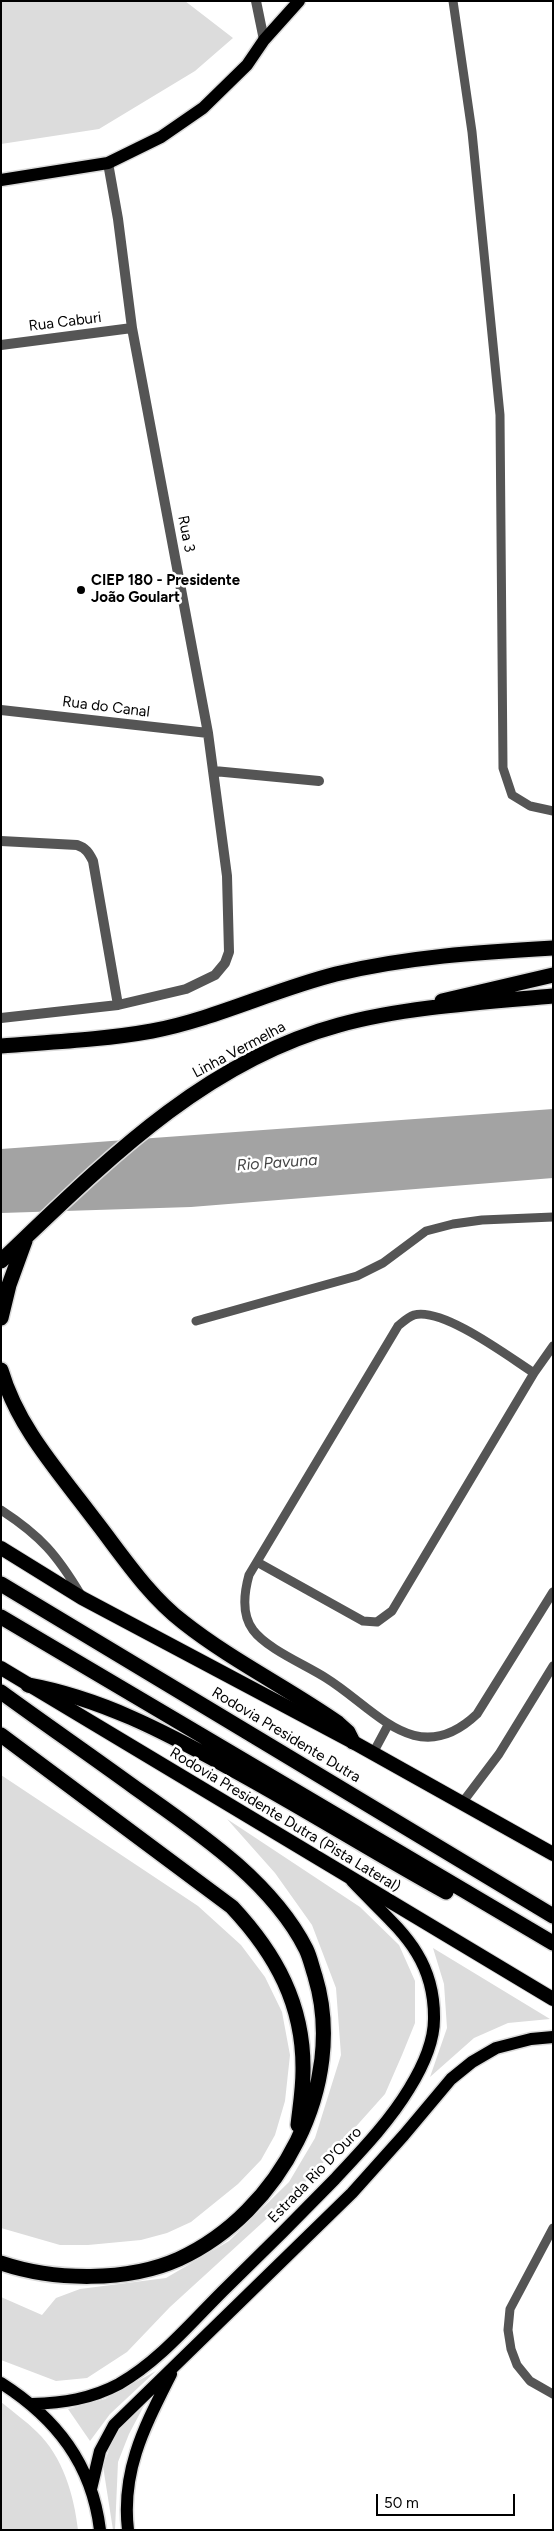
<!DOCTYPE html>
<meta charset="utf-8">
<style>
body{margin:0}
#map{position:relative;width:554px;height:2531px;overflow:hidden;background:#fff;font-family:Figtree,sans-serif}
canvas{display:block}
.frame{position:absolute;inset:0;border:2px solid #000;pointer-events:none}
.scale{position:absolute;left:376px;top:2494px;width:139px;height:22px;box-sizing:border-box;border:2px solid #000;border-top:0;padding-left:6px;font-size:15px;line-height:18px;white-space:nowrap;color:#000;-webkit-text-stroke:4px #fff;paint-order:stroke}
</style>
<div id="map">
<canvas width="554" height="2531"></canvas>
<div class="frame"></div>
<div class="scale">50 m</div>
</div>
<script>
const c = document.querySelector('canvas').getContext('2d');
c.lineJoin = 'round';
function fillPath(path, color) { c.fillStyle = color; c.fill(path, 'evenodd'); }
function strokePath(path, color, width, dash) { c.strokeStyle = color; c.lineWidth = width; c.lineCap = dash ? 'butt' : 'round'; c.setLineDash(dash || []); c.stroke(path); }
function drawText(font, color, halo, rows, align = 'center') {
  c.font = font + ' Figtree,sans-serif'; c.lineWidth = 5; c.setLineDash([]); c.textBaseline = 'middle'; c.strokeStyle = halo; c.fillStyle = color; for (const [text, x, y, turn = 0] of rows) {
    c.save(); c.translate(x, y); c.rotate((+turn || 0) * Math.PI / 180); c.textAlign = isNaN(turn) ? turn : align; if (halo) c.strokeText(text, 0, 0); c.fillText(text, 0, 0); c.restore();
  }
}
const green = new Path2D(`
 M1,1h184l48,37 -38,33 -96,58 -98,15z
 M1,1775l197,131 43,39 24,32 17,35 8,43 -5,46 -10,34 -14,25 -23,24 -47,38 -24,11 -26,7 -53,5h-28l-59,-17z
 M227,1819l133,88 39,38 16,36v42l-13,32 -17,39 -51,57 -37,40 -127,116 -43,45 -40,26 -31,3 -55,-21v-63l41,18 14,-17 24,-9 86,-11 63,-37 60,-59 26,-44 26,-83 -5,-67 -24,-63 -37,-52z
 M433,1948l117,71 -42,4 -34,15 -44,39 17,-49 -3,-44z
 M156,2371l-46,43 -20,27 -22,-32 37,-10z
 M148,2398l-19,36 -11,28 -3,68h-2l-10,-64 12,-32z
 M1,2402c12,10 25,19 36,30 26,25 37,63 41,98h-77z`);
const water = new Path2D(`
 M553,1109v69l-362,29 -190,6v-64z`);
const service = new Path2D(`
 M453,1l19,131 28,283 3,353 9,27 18,11 23,5
 M196,1321l161,-45 26,-13 43,-32 27,-7 29,-4 71,-3
 M534,1373c-25,-16 -91,-66 -120,-58 -6,2 -11,7 -16,11l-149,249c-5,18 -8,39 4,55 14,19 53,35 73,48 50,31 91,93 151,36l76,-122
 M1,1510c40,26 56,45 80,85
 M257,1562l106,59 14,1 15,-11 142,-238 19,-27
 M373,1753l15,-28
 M462,1803l37,-49 54,-88
 M553,2228l-43,81 -2,21 3,19 6,16 13,16 23,13`);
const minor = new Path2D(`
 M256,1l8,39
 M1,345l131,-17
 M1,710l207,23
 M214,771l105,10
 M1,841l76,4c9,3 12,8 16,16l25,144
 M1,1018l117,-13 68,-16 29,-14 10,-12 4,-11 -2,-76 -19,-143 -76,-405 -14,-109 -10,-56`);
const primary = new Path2D(`
 M1,180l107,-17 53,-26 42,-29 44,-43 17,-25 35,-39
 M1,2383c55,35 91,81 99,147
 M32,2404c31,-1 59,-5 87,-20 42,-24 75,-65 109,-98 36,-35 72,-71 107,-107 26,-28 54,-57 74,-90 13,-21 25,-45 25,-70 1,-67 -40,-93 -82,-138
 M91,2489l9,-38 14,-26 238,-232 52,-58 47,-56 21,-17 24,-14 35,-9 22,-2
 M128,2530c-7,-60 17,-104 43,-156`);
const trunk = new Path2D(`
 M1,1548l81,50 271,144 200,112
 M1,1668l552,331`);
const motorway = new Path2D(`
 M442,1001l111,-26
 M1,1046c50,-4 101,-6 151,-15 63,-12 121,-41 184,-57 70,-17 144,-22 217,-26
 M1,1261c100,-95 201,-199 338,-236 64,-18 147,-23 214,-29
 M1,1318l8,-33 16,-44
 M1,1370c17,58 58,102 93,149 28,36 53,75 89,103 48,38 105,66 155,101l10,9 5,10
 M1,1584l552,332
 M1,1617l552,326
 M28,1685c72,13 137,47 200,82 74,40 145,85 218,125
 M1,1692c44,32 89,63 133,95 62,44 137,93 172,162 4,8 6,18 9,27 33,108 -35,237 -136,283 -51,23 -125,22 -178,4
 M1,1735l231,172c44,47 72,98 71,164 0,18 -3,36 -5,54`);
const markers = [
 [81,590,5,"#000"]
];
const streetNames = [
 ["Rua Caburi",65,322,-7],
 ["Rua 3",186,534,79],
 ["Rua do Canal",106,707,7],
 ["Linha Vermelha",239,1050,-28],
 ["Rodovia Presidente Dutra",286,1735,31],
 ["Rodovia Presidente Dutra (Pista Lateral)",285,1820,31],
 ["Estrada Rio D'Ouro",315,2175,-46]
];
const poiNames = [
 ["CIEP 180 - Presidente",91,581],
 ["João Goulart",91,598]
];
const waterNames = [
 ["Rio Pavuna",277,1163,-4]
];
fillPath(green, '#dcdcdc');
fillPath(water, '#a3a3a3');
strokePath(primary, '#dbdbdb', 15);
strokePath(trunk, '#dbdbdb', 16);
strokePath(motorway, '#dbdbdb', 18);
strokePath(service, '#555', 9);
strokePath(minor, '#555', 10);
strokePath(primary, '#000', 12);
strokePath(trunk, '#000', 14);
strokePath(motorway, '#000', 15);
for (const [x, y, r, color] of markers) { const dot = new Path2D(); dot.arc(x, y, r, 0, 2 * Math.PI); c.fillStyle = color; c.fill(dot); strokePath(dot, '#fff', 2); }
drawText('15px', '#000', '#fff', streetNames);
drawText('bold 15px', '#000', '#fff', poiNames, 'left');
drawText('italic 16px', '#444', '#fff', waterNames);
</script>
